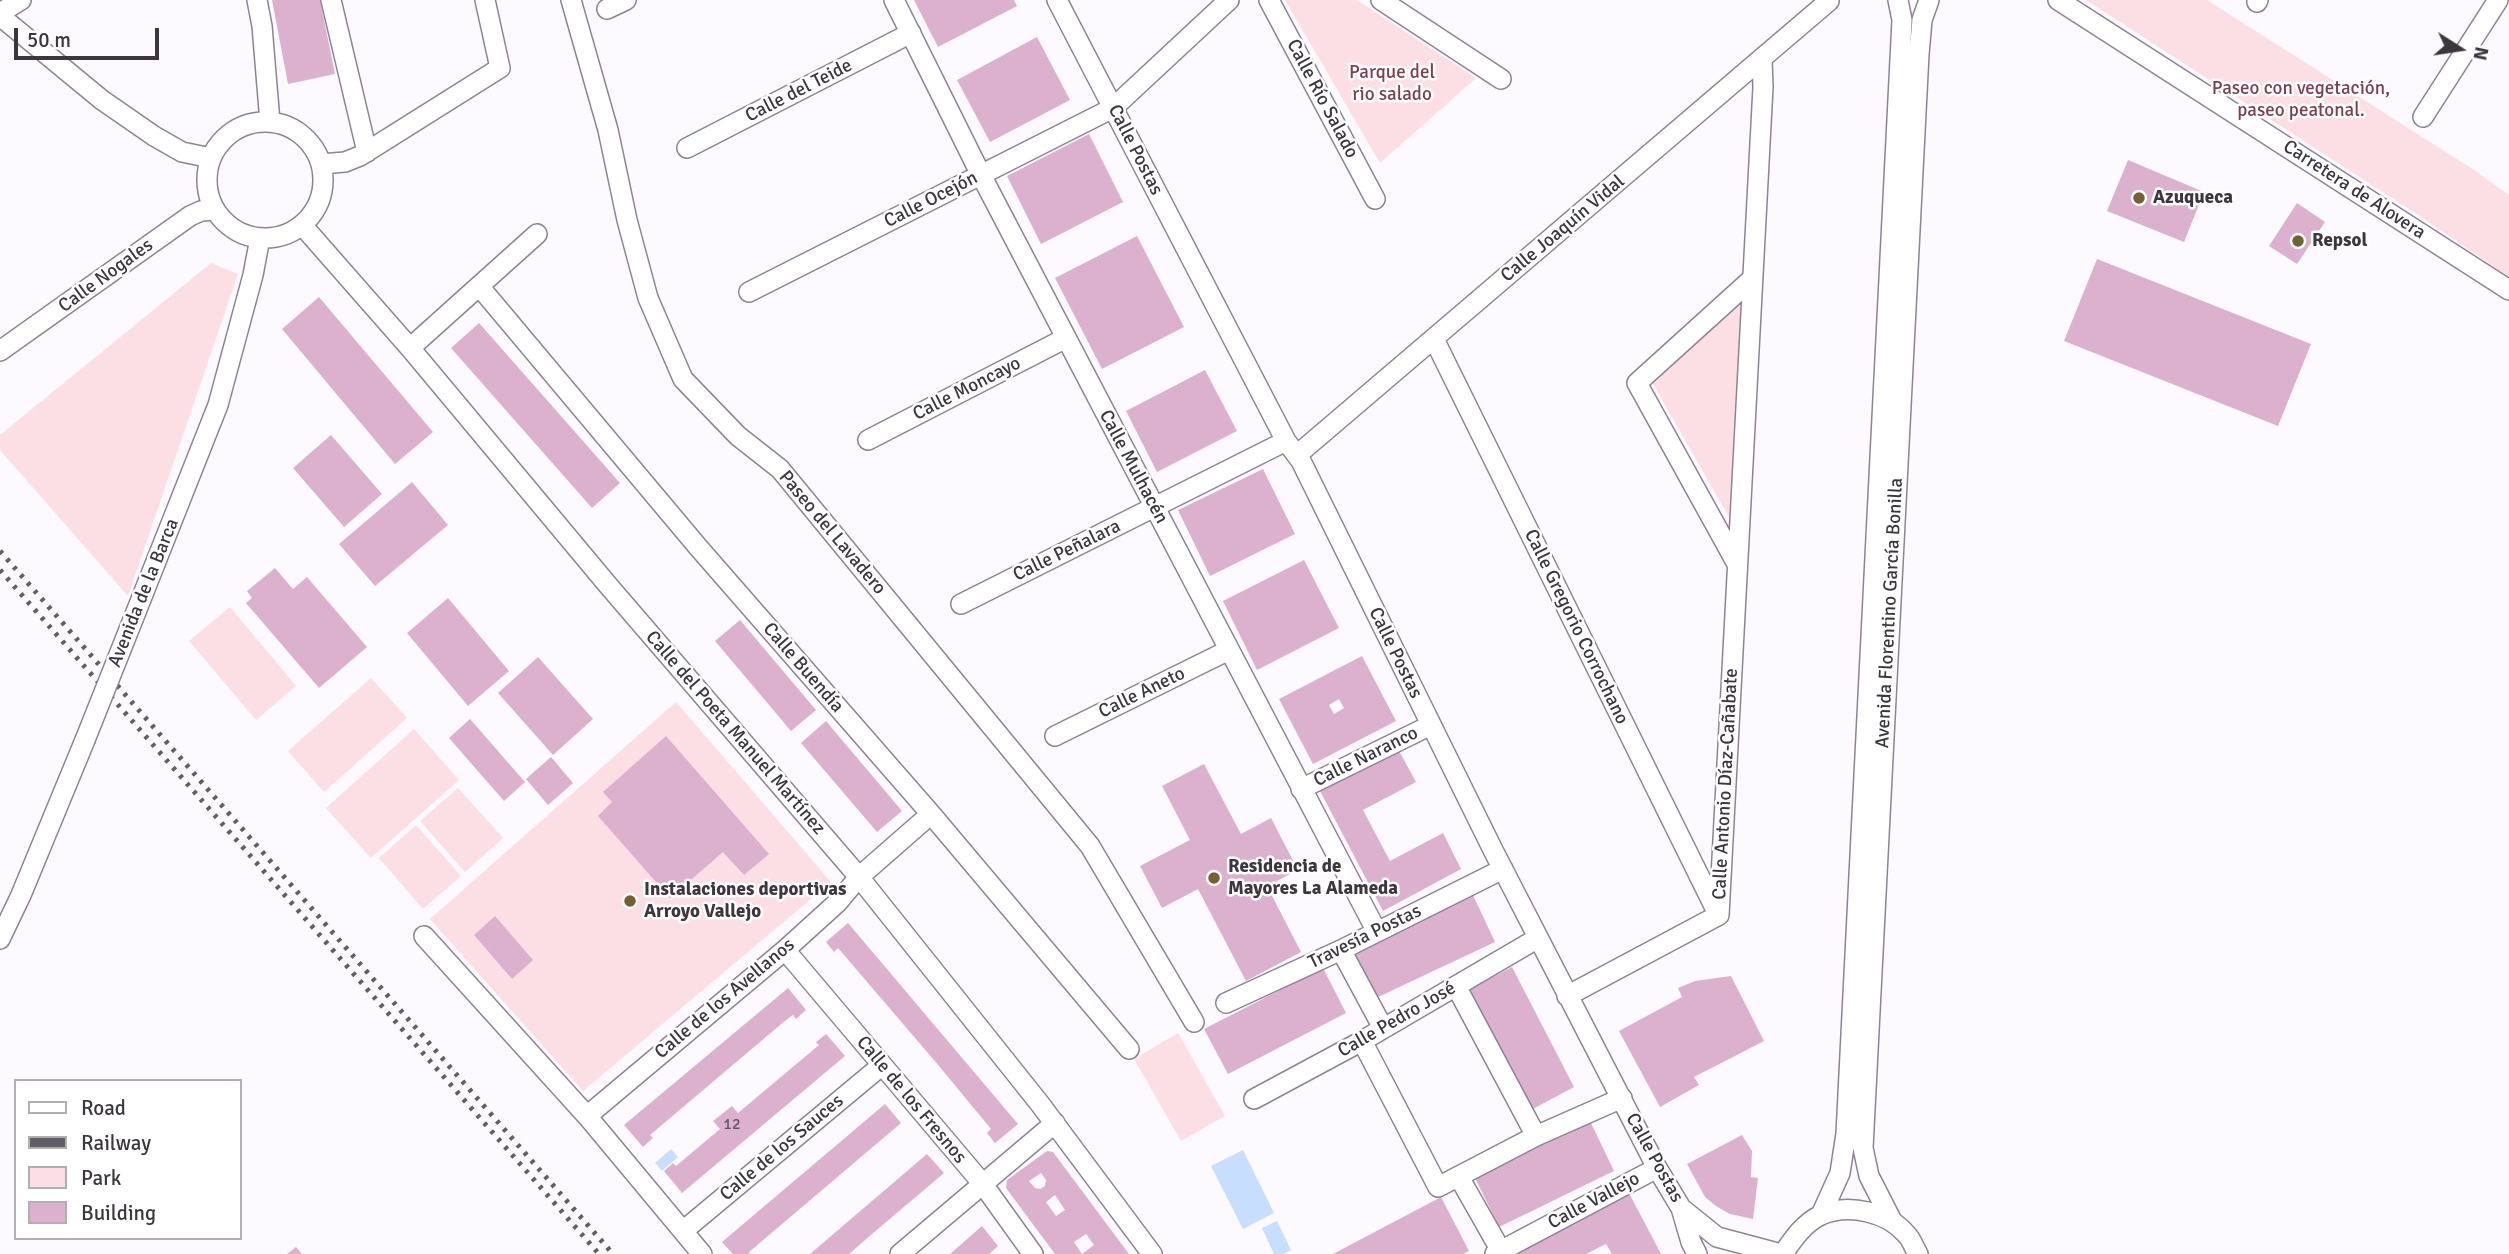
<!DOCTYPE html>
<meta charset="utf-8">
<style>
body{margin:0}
#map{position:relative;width:2509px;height:1254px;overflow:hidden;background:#fcfafe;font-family:Signika,sans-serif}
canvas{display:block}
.legend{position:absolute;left:14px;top:1079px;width:228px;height:161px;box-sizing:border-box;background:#fff;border:2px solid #b1afb2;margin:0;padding:9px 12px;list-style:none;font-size:21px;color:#3c373f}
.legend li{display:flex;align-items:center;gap:14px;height:35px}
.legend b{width:35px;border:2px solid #b1afb2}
.north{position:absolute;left:2425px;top:14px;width:70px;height:70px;-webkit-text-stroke:5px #fff;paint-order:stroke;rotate:102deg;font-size:19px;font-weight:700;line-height:28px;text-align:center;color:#3c373f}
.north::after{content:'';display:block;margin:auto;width:24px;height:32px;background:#3c373f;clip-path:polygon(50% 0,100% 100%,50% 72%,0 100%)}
.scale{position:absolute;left:14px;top:28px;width:145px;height:32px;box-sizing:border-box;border:4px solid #3c373f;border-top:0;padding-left:9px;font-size:21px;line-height:24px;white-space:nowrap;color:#3c373f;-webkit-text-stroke:5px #fff;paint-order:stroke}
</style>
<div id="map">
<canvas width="2509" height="1254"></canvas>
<ul class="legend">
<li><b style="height:9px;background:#fff"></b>Road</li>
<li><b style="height:9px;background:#635e66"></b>Railway</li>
<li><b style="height:19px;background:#fbdfe4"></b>Park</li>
<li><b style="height:19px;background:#dcb1ce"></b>Building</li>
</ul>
<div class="north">N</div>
<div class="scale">50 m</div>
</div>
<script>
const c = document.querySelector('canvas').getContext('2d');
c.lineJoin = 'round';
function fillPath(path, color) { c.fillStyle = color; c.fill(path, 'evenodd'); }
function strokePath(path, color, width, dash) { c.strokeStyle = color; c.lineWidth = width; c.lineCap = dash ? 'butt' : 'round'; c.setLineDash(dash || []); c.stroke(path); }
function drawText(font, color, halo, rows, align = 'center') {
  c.font = font + ' Signika,sans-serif'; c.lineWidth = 5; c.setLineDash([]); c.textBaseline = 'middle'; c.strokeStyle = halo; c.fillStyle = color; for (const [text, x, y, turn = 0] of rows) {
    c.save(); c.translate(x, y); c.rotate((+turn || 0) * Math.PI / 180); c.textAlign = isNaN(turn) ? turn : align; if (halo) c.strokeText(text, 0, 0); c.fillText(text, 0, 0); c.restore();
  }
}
const green = new Path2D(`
 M1285,0h72l119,78 -96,85z
 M2086,0h121l264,168 38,27v82l-94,-64z
 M211,263l27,11 -110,322 -128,-146v-15z
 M1742,300l-13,217 -76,-133z
 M230,607l66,79 -40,34 -67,-79z
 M371,678l36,40 -83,74 -36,-41z
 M676,702l155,180 -248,209 -153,-172z
 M414,729l45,51 -88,78 -45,-50z
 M458,788l45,50 -38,34 -45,-51z
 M416,825l45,51 -38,33 -44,-51z
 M1178,1033l47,83 -44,25 -47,-82z`);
const water = new Path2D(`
 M671,1149l7,8 -16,14 -7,-8z
 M1243,1150l31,63 -31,16 -32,-63z
 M1277,1221l14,29 -8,4h-9l-12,-26z`);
const building = new Path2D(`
 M272,0h48l15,74 -47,10z
 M914,0h100l3,6 -79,41z
 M1037,37l33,63 -80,42 -33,-62z
 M1089,134l34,68 -82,42 -34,-68z
 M2128,160l76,32 -20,50 -77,-31z
 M2297,203l28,19 -28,42 -28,-18z
 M1137,236l47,91 -82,42 -47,-91z
 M2097,259l214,85 -33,82 -214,-85z
 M319,297l114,135 -38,32 -113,-135z
 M479,323l141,160 -28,25 -141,-160z
 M1205,370l32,61 -80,41 -31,-61z
 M331,435l51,59 -38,33 -51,-59z
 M1263,469l32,65 -85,42 -32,-66z
 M412,482l36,43 -73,61 -36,-42z
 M1304,560l35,68 -82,42 -34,-69z
 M275,568l18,21 14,-12 60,70 -48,41 -73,-85 6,-5 -5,-7z
 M448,598l61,73 -41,35 -61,-73z
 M740,620l76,90 -25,21 -76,-90z
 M1362,656l34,65 -83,43 -34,-65zM1339,699l5,9 -10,6 -5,-9z
 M538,657l55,62 -40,36 -55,-62z
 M470,719l55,63 -21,19 -55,-63z
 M826,721l76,90 -25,21 -76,-89z
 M666,736l103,118 -25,21 -21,-23 -53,46 -72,-82 14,-14 -9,-10z
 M1398,749l18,33 -53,28 27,51 53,-28 18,36 -78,42 -63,-120z
 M551,757l22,26 -25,22 -22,-26z
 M1204,764l37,70 30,-16 27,52 -31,16 34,66 -55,29 -48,-92 -36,19 -22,-42 50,-26 -28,-54z
 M1473,895l22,47 -119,56 -22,-45z
 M495,916l38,44 -21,19 -38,-44z
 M848,923l170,201 -23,19 -8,-10 4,-4 -52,-63 -101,-118 -4,4 -8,-10z
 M1512,967l62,120 -43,23 -65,-119z
 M1323,968l23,45 -118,61 -24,-45z
 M1731,976l33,65 -70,36 5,8 -39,22 -41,-76 63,-34 -4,-9 17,-7z
 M788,988l18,22 -10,9 -3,-4 -7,5 -136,115 3,3 -10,9 -19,-22z
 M826,1034l19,22 -163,137 -18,-22 9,-8 3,3 44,-37 -7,-8 19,-15 6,7 81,-68 -3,-3z
 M885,1104l16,19 -146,124 -6,5 1,2h-17l-11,-12z
 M1590,1121l24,50 -115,56 -24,-49z
 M1742,1135l10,16 -1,26 7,1 -5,41 -23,-5 -14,-8 -11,-9 -18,-33z
 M1047,1151l6,1 76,102h-74l-49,-66 1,-8zM1041,1173l5,7 -1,6 -5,3 -5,-1 -6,-7zM1055,1195l10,15 -9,6 -10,-14zM1086,1234l8,11 -12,9 -8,-12z
 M927,1154l17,19 -72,61 -23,20h-39z
 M1629,1193l32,61h-49l-6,-10 -20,10h-73z
 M1441,1197l28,54 -6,3h-130z
 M982,1226l16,20 -9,8h-39z
 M296,1247l6,7h-15z`);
const minor = new Path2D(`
 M257,0l5,26 8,96
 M331,0l36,152
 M571,0l37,130 19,90 21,78 35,81 55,57 42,33 310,377 104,176
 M894,0l87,175 396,757
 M1057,0l229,441 15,20 192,389 164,318 24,40 36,29 64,17
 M1269,0l106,199
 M1381,0l120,79
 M2058,0l451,290
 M2257,2l1,-2
 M607,9l19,-9
 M0,13l21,-13
 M0,16l102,84 52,36 28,16 29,6
 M2423,117l75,-117
 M207 180a58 58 0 1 1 116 0a58 58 0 1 1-116 0Z
 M687,148l224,-115
 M321,164l24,-2 15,-6 140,-88 -15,-68
 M302,225l108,123 197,236 252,293 181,227 112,150
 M479,286l219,261 233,267 198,235
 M749,292l364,-184 116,-108
 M1434,339l284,575
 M410,348l127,-114
 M0,351l190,-135 11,-5 14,-1
 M868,440l198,-102
 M1297,455l532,-454
 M1737,564l-100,-181 116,-105
 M961,604l325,-163
 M134,617l84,-212 35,-130 7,-37
 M1055,736l174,-86
 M1301,789l130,-64
 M424,936l163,180 115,138
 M0,939l21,-44 64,-155
 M785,950l197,233 51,71
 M1341,950l42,78
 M1456,986l80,150
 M1567,996l152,-81 44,-828 -1,-28
 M1226,1003l115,-53 162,-81
 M1362,1041l76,146 98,-51 86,-38
 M1254,1099l108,-58 176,-103
 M587,1116l198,-166 53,-48 21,-25 72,-63
 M1459,1177l42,74 -1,3
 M1681,1208l10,34 6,12
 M1821,1215l19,-42 6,-39 56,-1114 -4,-20
 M1892,1221l-23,-45 -6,-28 56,-1094 3,-34 7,-20
 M683,1231l198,-165
 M900,1254l155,-131
 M1495,1254l162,-86
 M1783,1254c10,-15 21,-31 38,-39 28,-12 67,-3 86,20 5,5 7,13 11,19`);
const rail = new Path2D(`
 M0,551l613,703
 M0,570l599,684`);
const minorBridge = new Path2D(`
 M85,740l49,-123`);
const markers = [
 [2139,198,7,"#75602f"],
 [2298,241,7,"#75602f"],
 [1214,878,7,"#75602f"],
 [630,901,7,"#75602f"]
];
const numberNames = [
 ["12",732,1125]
];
const parkNames = [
 ["Parque del",1392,73],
 ["rio salado",1392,95],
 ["Paseo con vegetación,",2301,89],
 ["paseo peatonal.",2301,111]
];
const streetNames = [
 ["Calle del Teide",799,91,-27],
 ["Calle Río Salado",1322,99,62],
 ["Calle Postas",1135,150,63],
 ["Carretera de Alovera",2354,190,33],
 ["Calle Ocejón",931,200,-27],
 ["Calle Joaquín Vidal",1563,229,-40],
 ["Calle Nogales",106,276,-36],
 ["Calle Moncayo",967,389,-27],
 ["Calle Mulhacén",1133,467,62],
 ["Paseo del Lavadero",832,533,50],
 ["Calle Peñalara",1067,551,-26],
 ["Avenida de la Barca",144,593,-68],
 ["Avenida Florentino García Bonilla",1890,613,-87],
 ["Calle Gregorio Corrochano",1576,627,64],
 ["Calle Postas",1395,653,64],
 ["Calle Buendía",803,668,49],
 ["Calle Aneto",1142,693,-26],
 ["Calle del Poeta Manuel Martínez",735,733,49],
 ["Calle Naranco",1366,757,-26],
 ["Calle Antonio Díaz-Cañabate",1726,784,-87],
 ["Travesía Postas",1365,937,-26],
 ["Calle de los Avellanos",725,999,-40],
 ["Calle Pedro José",1397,1020,-30],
 ["Calle de los Fresnos",911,1100,50],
 ["Calle de los Sauces",782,1148,-40],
 ["Calle Postas",1654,1158,61],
 ["Calle Vallejo",1594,1201,-28]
];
const poiNames = [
 ["Azuqueca",2153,198],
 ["Repsol",2312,241],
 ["Residencia de",1228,867],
 ["Mayores La Alameda",1228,889],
 ["Instalaciones deportivas",644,890],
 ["Arroyo Vallejo",644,912]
];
fillPath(green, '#fbdfe4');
fillPath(water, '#c8defe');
fillPath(building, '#dcb1ce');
strokePath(minor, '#8d8395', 22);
strokePath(minor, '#fff', 19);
strokePath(rail, '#635e66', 5, [3.5, 7]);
strokePath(minorBridge, '#8d8395', 22, []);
strokePath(minorBridge, '#fff', 19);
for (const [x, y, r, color] of markers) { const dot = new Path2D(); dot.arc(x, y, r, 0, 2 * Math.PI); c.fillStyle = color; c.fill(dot); strokePath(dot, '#fff', 2.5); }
drawText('16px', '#645663', null, numberNames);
drawText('19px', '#7f3d4e', '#fff', parkNames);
drawText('19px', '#3c373f', '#fff', streetNames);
drawText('bold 19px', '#3c373f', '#fff', poiNames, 'left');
</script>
